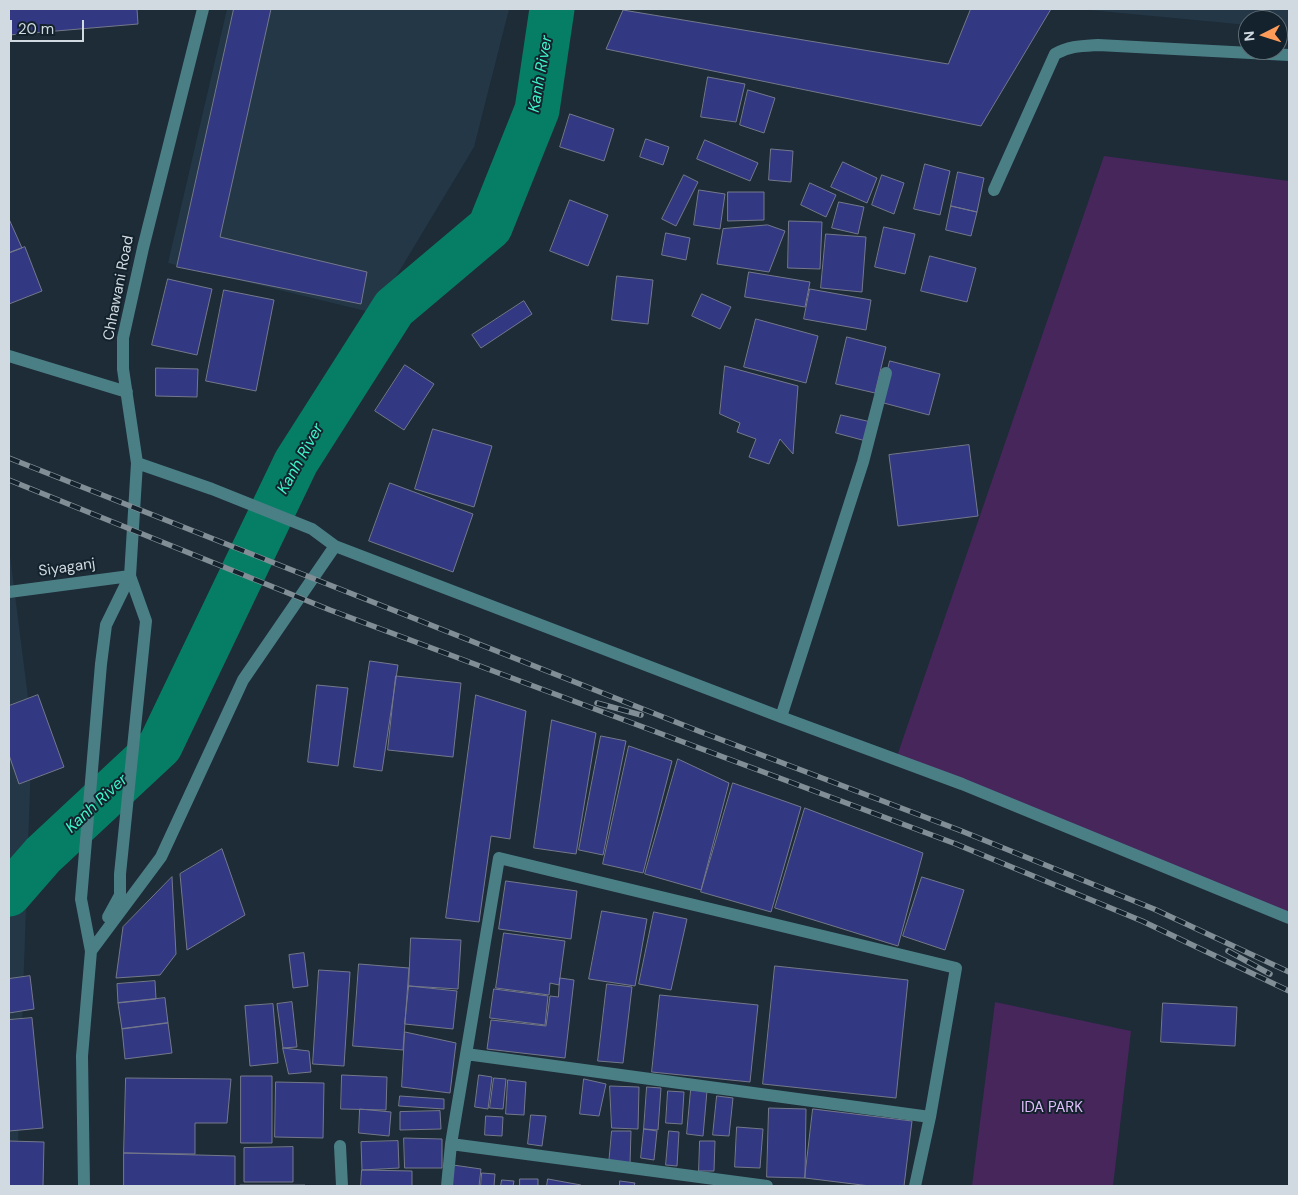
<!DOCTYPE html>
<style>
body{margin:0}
#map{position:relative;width:1298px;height:1195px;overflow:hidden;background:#1d2c37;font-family:"DM Sans",sans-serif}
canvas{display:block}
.frame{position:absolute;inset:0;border:10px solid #d1dae1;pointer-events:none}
.north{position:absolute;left:1238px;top:10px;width:50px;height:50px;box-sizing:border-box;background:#13222c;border:1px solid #5f6c74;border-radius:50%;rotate:265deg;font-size:14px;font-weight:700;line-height:20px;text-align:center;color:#d1dae1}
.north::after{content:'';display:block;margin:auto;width:18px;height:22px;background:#fe9b58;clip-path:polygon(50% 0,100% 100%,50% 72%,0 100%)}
.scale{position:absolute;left:10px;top:20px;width:74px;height:22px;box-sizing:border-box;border:2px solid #d1dae1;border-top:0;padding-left:6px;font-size:15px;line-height:18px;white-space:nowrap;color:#d1dae1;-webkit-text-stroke:4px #13222c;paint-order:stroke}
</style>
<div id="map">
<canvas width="1298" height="1195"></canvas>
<div class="frame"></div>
<div class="north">N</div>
<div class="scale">20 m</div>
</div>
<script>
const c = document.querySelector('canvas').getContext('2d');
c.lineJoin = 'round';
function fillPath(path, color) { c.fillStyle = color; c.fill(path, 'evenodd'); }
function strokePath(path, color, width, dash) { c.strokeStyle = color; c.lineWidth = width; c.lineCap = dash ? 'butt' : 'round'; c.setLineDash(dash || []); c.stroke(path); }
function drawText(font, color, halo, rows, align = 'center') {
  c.font = font + ' "DM Sans",sans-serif'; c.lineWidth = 4; c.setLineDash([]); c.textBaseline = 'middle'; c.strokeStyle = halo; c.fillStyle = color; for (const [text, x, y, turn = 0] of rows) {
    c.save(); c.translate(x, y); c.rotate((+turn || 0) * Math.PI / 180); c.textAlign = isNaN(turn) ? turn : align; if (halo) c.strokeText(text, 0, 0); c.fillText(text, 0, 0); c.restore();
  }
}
const built = new Path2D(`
 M227,9h282l-35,138 -100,166 -206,-50z
 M1079,9h210v20l-11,-1v-8h-30v5z
 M9,548l23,181 -14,414v43h-9z`);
const green = new Path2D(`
 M1104,156l185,25v737l-393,-159z
 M995,1002l136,29 -18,155h-141z`);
const river = new Path2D(`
 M9,894l34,-39 117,-109 136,-284 98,-154 96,-81 47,-117 15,-101`);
const building = new Path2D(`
 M9,9h128l1,15 -129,11z
 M234,9h37l-51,228 147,35 -6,32 -184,-37z
 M971,9h80l-70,117 -375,-77 17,-39 325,54z
 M708,77l37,7 -9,38 -35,-5z
 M748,90l27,8 -11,35 -24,-8z
 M570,114l44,15 -10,32 -44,-14z
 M646,139l23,8 -6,18 -23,-8z
 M705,140l53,23 -8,18 -53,-22z
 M771,149l22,2 -2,31 -22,-2z
 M843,162l34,16 -10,25 -36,-16z
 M925,164l25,7 -10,44 -26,-6z
 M958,172l26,6 -7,34 -26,-6z
 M684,175l14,7 -22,44 -14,-7z
 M882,175l22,8 -10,31 -22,-9z
 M810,183l26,12 -10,22 -25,-12z
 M699,190l26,4 -5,35 -26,-4z
 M728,192h36v28l-36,1z
 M570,200l38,15 -20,51 -38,-15z
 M839,202l25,5 -6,27 -26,-6z
 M951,206l26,6 -6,24 -25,-6z
 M9,219l13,29 -13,5z
 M789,221l33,1 -2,47 -32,-1z
 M768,225l17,6 -16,41 -52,-8 6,-35z
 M884,227l31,7 -10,40 -30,-7z
 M666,233l24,5 -4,22 -24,-5z
 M826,234l40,3 -4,55 -41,-4z
 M25,247l17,44 -33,13v-51z
 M930,256l46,12 -9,34 -46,-11z
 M749,272l61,10 -5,25 -60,-10z
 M617,276l36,4 -5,44 -36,-4z
 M168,279l44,10 -15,66 -45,-10z
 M810,289l61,11 -5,30 -62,-11z
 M224,290l50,10 -18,91 -50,-10z
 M702,294l29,13 -11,22 -28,-13z
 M524,301l8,13 -51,34 -9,-13z
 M756,319l62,17 -12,47 -62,-16z
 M847,337l39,10 -11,46 -39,-9z
 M890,361l50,13 -11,41 -49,-13z
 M405,365l29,19 -30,46 -29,-19z
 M725,366l73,20 -5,68 -13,-15 -11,25 -20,-7 7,-18 -19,-7 3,-9 -20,-9z
 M156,368l42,1 -1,28 -41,-1z
 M841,415l30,7 -5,19 -30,-8z
 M433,429l59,17 -18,61 -59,-18z
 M969,445l9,71 -80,10 -9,-71z
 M390,483l83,31 -20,58 -84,-31z
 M370,661l28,4 -16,106 -28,-4z
 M396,676l65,7 -8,74 -65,-7z
 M317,685l31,3 -10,78 -30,-4z
 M38,695l26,72 -45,17 -10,-29v-49z
 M476,695l50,16 -16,128 -19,-3 -12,86 -33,-4z
 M552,720l44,13 -20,121 -42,-6z
 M601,736l25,5 -23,114 -24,-5z
 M629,746l43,15 -29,112 -40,-9z
 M678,759l51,24 -28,107 -56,-16z
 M733,783l68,24 -30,105 -70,-20z
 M805,808l118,45 -25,93 -123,-38z
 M222,849l23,66 -58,35 -7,-76z
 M172,877l4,77 -16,21 -44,3 7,-51z
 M922,877l42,13 -19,60 -42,-14z
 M506,881l71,10 -6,48 -72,-10z
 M602,911l45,8 -12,67 -46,-7z
 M654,912l33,7 -16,71 -32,-6z
 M504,933l61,8 -6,44 -9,-2 -1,12 -53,-7z
 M411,938l50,2 -3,49 -49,-3z
 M304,953l4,33 -15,2 -4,-33z
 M359,964l50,4 -6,82 -50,-4z
 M775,966l133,14 -12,118 -133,-14z
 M319,970l31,2 -6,94 -31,-2z
 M30,976l4,33 -25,4v-34z
 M560,978l14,2 -9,78 -78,-9 4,-29 55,6 4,-30 8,1z
 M155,981l1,18 -38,4 -1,-19z
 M607,984l25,3 -9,76 -25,-2z
 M409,986l48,5 -4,38 -48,-5z
 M494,989l54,7 -3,29 -55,-7z
 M660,995l98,10 -8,77 -98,-10z
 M165,998l3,25 -46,6 -4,-26z
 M292,1002l5,45 -14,1 -6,-44z
 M1163,1003l74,4 -2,39 -74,-4z
 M273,1004l5,59 -28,3 -5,-60z
 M32,1018l11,110 -34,3v-111z
 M168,1023l4,30 -47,6 -3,-30z
 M405,1032l51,11 -6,50 -48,-6z
 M283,1048l26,3 2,21 -22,2z
 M342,1075l45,2 -1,33 -45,-1z
 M479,1075l13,2 -4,32 -13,-2z
 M241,1076h31v67h-31z
 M126,1078l105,1 -4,44h-32v31l-71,-1z
 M494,1078l12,1 -3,30 -13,-1z
 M584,1079l22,5 -7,32 -19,-2z
 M508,1080l18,2 -2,33 -18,-1z
 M276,1082l48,1 -1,55 -48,-1z
 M610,1086l29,1 -1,42 -26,-1z
 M647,1087l14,1 -3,42 -14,-1z
 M691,1090l16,1 -4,45 -16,-2z
 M668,1091l16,1 -2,32 -16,-1z
 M400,1096l44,3v10l-45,-3z
 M717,1096l16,2 -4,38 -16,-1z
 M769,1108l37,1 -1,69 -38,-1z
 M360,1109l31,3 -2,24 -30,-3z
 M813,1109l99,12 -8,65h-34l-65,-8z
 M440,1111l1,18 -41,1v-18z
 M531,1115l15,1 -4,30 -14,-2z
 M486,1116l17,1 -1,19 -17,-1z
 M737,1127l26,2 -3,39 -25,-1z
 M644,1129l13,2 -3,29 -13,-2z
 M612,1131h19l-1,33h-21z
 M669,1131l10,1 -2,34 -11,-1z
 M404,1138l38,1v29h-37z
 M9,1141l35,1 -1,44h-34z
 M398,1141l1,27 -37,2 -1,-28z
 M700,1141h15l-1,30h-15z
 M293,1147v35h-49v-34z
 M124,1153l111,3v30h-111z
 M453,1165l28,4 -2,17h-29z
 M362,1170l50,1v15h-51z
 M482,1173l13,1 -1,12h-13z
 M520,1179h18v7h-18z
 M548,1179l33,6v1h-34z
 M502,1180l12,1 -1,5h-12z
 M620,1181l15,2 -1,3h-14z
 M240,1185h65v1h-65z`);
const minor = new Path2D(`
 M994,190l61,-136c14,-8 27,-8 43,-9l191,10
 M9,356l118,36
 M137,463l75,26 100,40 23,17 446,171 181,67 327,134
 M9,592l121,-16
 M781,717l82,-255 23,-89
 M108,917l12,-22v-21l26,-253 -16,-45
 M91,951l70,-94 82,-177 92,-134
 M466,1054l464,63
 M451,1144l316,42
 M340,1146l2,40
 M84,1186l-2,-130 9,-105 -10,-52 20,-235 5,-39 24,-49 7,-113 -14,-94v-31l20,-90 60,-239
 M447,1186l4,-42 48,-286 457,110 -26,149 -15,69`);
const rail = new Path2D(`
 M9,458l692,274 258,98 195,79 135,63
 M9,480l321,130 626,234 186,77 147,70
 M597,703l44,12
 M1228,951l42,23`);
const streetNames = [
 ["Chhawani Road",119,288,-79],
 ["Siyaganj",67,568,-8]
];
const parkNames = [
 ["IDA PARK",1052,1108]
];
const waterNames = [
 ["Kanh River",541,74,-80],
 ["Kanh River",301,459,-61],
 ["Kanh River",97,804,-43]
];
fillPath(built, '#243747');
fillPath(green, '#46265b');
strokePath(river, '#067e65', 45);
fillPath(building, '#333883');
strokePath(building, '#74788b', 1);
strokePath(minor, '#4b7f86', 12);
strokePath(rail, '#828e96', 5.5);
strokePath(rail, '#13222c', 4, [11]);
drawText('15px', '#d1dae1', '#13222c', streetNames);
drawText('15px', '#dfbcfa', '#13222c', parkNames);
drawText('italic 16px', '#3df6cb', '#13222c', waterNames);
</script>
